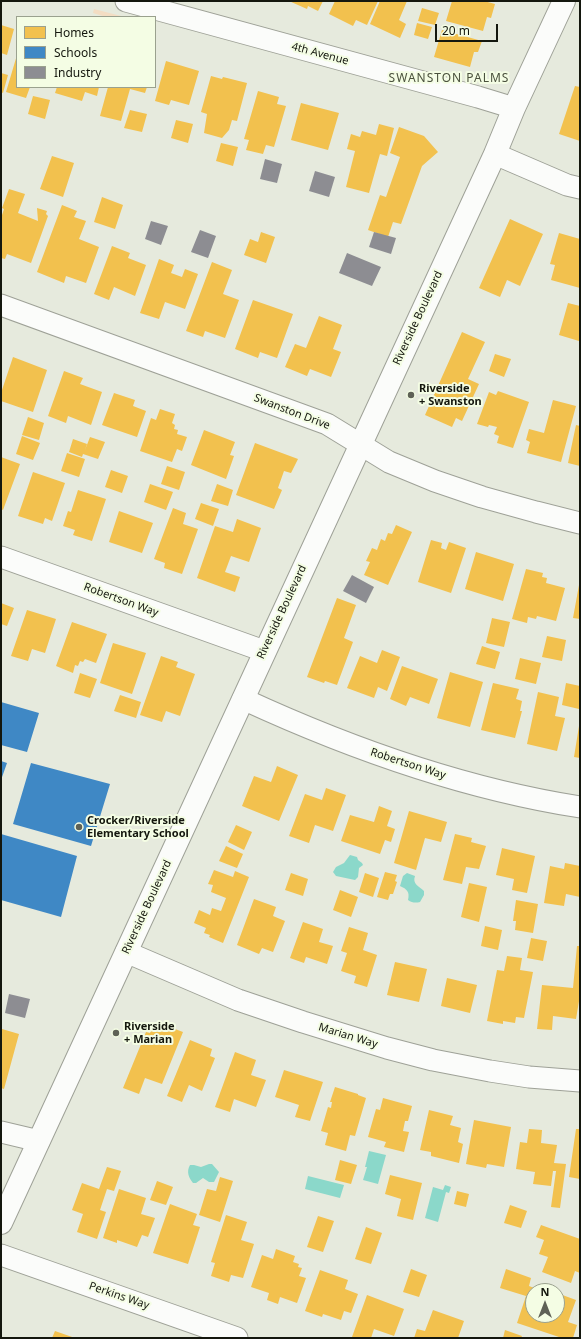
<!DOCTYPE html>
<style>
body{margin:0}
#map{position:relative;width:581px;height:1339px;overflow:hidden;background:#e6eadd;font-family:"Noto Sans",sans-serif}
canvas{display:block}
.frame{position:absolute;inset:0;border:2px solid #14170e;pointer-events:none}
.legend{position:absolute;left:16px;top:16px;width:140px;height:72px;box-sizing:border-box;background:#f4fde4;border:1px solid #9aa18e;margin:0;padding:5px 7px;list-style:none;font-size:12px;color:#14170e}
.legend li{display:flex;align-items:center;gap:8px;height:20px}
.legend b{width:20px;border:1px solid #9aa18e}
.north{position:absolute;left:525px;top:1283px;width:40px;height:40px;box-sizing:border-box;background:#f4fde4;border:1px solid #9aa18e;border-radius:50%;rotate:0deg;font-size:11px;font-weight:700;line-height:16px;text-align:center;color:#14170e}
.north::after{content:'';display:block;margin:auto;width:14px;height:18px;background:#5e6156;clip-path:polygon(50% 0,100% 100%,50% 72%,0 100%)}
.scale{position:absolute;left:435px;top:24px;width:63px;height:18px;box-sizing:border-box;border:2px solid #14170e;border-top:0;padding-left:5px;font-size:12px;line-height:14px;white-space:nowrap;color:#14170e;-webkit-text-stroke:3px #f4fde4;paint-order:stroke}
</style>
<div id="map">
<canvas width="581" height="1339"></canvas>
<div class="frame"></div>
<ul class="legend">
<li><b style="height:11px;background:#f2c14e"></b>Homes</li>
<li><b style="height:11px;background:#3f88c5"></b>Schools</li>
<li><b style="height:11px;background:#8d8d92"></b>Industry</li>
</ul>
<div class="north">N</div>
<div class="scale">20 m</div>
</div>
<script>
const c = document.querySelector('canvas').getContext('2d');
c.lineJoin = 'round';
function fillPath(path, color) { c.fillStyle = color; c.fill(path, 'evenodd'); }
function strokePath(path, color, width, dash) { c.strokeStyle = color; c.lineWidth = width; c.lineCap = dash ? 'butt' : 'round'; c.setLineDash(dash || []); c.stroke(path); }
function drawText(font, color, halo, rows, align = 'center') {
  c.font = font + ' "Noto Sans",sans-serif'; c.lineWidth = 4; c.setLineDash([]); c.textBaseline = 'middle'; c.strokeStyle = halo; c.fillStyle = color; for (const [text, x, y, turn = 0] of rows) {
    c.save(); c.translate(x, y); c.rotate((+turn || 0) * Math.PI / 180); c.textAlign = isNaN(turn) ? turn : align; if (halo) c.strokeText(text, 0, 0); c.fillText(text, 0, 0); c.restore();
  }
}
const green = new Path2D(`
 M94,9l31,8h-19l-13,-4z`);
const water = new Path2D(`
 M350,855l7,2 1,3 4,3 1,2 -4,3 -1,9 -3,3 -19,-4 -3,-4 3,-5 8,-4z
 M407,873l8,3c-3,8 4,10 9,15v4l-4,7c-4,1 -8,1 -12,-2 2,-8 -1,-11 -8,-14l3,-10z
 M369,1151l17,4 -8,29 -15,-4 4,-13h-2z
 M209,1164h3l7,8 -5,10h-5l-6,-4 -7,5h-3c-4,-5 -7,-11 -3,-18h4l7,2z
 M308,1176l36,9 -4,13 -35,-9z
 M445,1185l6,2 -2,6 -3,-1 -8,30 -13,-4 8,-31 10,3z`);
const homes = new Path2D(`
 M289,1h34l-5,10 -10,-5 -1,3z
 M335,1h43l-11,24 -11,-5 -3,6 -24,-12z
 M380,1h27l-8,19 7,4 -6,14 -30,-14z
 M452,1h32l11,3 -4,14 -4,-1 -4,14 -37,-10z
 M422,8l17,5 -4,12 -17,-4z
 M417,23l15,4 -4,12 -14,-4z
 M1,25l13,4 -7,26 -6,-2z
 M442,30l40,11 -4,11h-4l-4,15 -36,-10z
 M17,55v32h13l-4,11 -20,-6z
 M166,61l33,10 -10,34 -18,-5 -2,5 -14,-4z
 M1,73l7,2 -5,18 -2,-1z
 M211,76l11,3 1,-2 24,6 -10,38 -5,-1 -3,10 -7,8 -18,-5 3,-19 -6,-2z
 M575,86l5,1v54l-21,-7z
 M57,87h42l-2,9 -12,-4 -3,9 -27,-8z
 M108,87h39l-2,6 -15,-4 -9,32 -21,-5z
 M258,91l21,6 -2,7 9,2 -12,41 -8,-2 -3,9 -17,-4 3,-10 -5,-1z
 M33,96l17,4 -5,19 -17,-5z
 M301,103l38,10 -11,37 -37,-10z
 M130,110l17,4 -5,18 -18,-4z
 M176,120l17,4 -5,19 -17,-5z
 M379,124l15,4 -7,28 -7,-2 -11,39 -23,-6 9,-36 -8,-2 4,-15 9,3 2,-6 14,4z
 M399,127l25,9 14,16 -16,14 -21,58 -8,-2 -5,15 -20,-7 12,-35 6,2 14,-40 -10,-4z
 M221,143l17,4 -5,19 -17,-5z
 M52,156l22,7 -11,34 -23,-8z
 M9,189l16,5 -7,19 20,8 -1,-13 10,3 -1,3 2,2 -17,47 -24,-9 -2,5 -4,-1v-40l3,-9 -2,-1z
 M102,197l21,8 -8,24 -21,-7z
 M62,205l15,6 -3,6 12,4 -7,18 20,8 -13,36 -20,-7 -2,7 -27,-11z
 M510,219l33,15 -23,52 -13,-6 -7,17 -21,-9z
 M261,232l14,5 -9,26 -22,-8 6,-16 8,3z
 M559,233l21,6v49l-29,-8 4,-15 -5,-1z
 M112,246l18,7 -2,5 18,7 -11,31 -21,-9 -5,13 -15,-6z
 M159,259l15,6 -3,8 11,4 3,-8 13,5 -13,35 -20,-7 -6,17 -19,-6z
 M212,262l20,8 -9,24 16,6 -14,38 -20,-7 -2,6 -17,-6z
 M253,300l40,14 -16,44 -17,-6 -2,6 -23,-9z
 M568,303l12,3 -1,35 -20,-6z
 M319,316l23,9 -9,24 8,3 -10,25 -21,-8 -3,7 -22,-9 10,-23 11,4z
 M462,332l23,10 -17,37 11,5 -17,37 -6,-3 -4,9 -27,-12z
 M495,354l16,5 -7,18 -15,-6z
 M13,357l34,13 -14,42 -32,-11v-8z
 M64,371l19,7 -3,6 22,8 -11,33 -23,-9 -2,7 -18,-7z
 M498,391l31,11 -16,46 -16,-5 2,-7 -5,-2 3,-7 -8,-2 -1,2 -11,-3 12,-32 7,3z
 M114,393l21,7 -2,6 13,5 -9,26 -35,-12z
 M553,400l23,6 -15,56 -34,-9 3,-11 -4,-2 3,-11 15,4z
 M160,409l15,5 -3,9 3,2 -1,4 4,1 -1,4 10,3 -5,14 -5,-2 -5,13 -32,-11 11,-33 5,2z
 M28,417l16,6 -5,17 -17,-5z
 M576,425l4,1v40l-12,-3z
 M204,430l31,12 -5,13 4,1 -8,23 -35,-14z
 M22,436l18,7 -7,17 -17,-6z
 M90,437l15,5 -7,17 -15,-5 -1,3 -13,-5 4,-13 14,5 -2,6z
 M255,443l43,16 -7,14 -7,-2 -6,17 4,2 -8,19 -38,-14z
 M67,453l18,6 -6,18 -18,-6z
 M1,457l19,7 -17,46 -2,-1z
 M167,466l18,6 -6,18 -18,-6z
 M111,470l17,6 -6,17 -17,-6z
 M33,472l32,11 -13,38 -7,-3 -2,6 -25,-8z
 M150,484l23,8 -7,18 -22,-8z
 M217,484l16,6 -5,16 -17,-5z
 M78,490l28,9 -14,42 -19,-6 2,-5 -12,-4 5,-15 3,1z
 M201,503l18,6 -6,17 -18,-7z
 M173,508l13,5 -3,11 15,5 -16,45 -18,-6 1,-5 -11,-4z
 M119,511l34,12 -11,30 -33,-11z
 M237,519l24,9 -12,34 -18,-6 -6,16 15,5 -5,15 -38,-14 18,-52 18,6z
 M396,525l16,7 -24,53 -24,-10 6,-13 -4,-1 6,-13 5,2 4,-11 4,2 3,-8 4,1z
 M431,540l11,3 -1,5 5,2 3,-8 17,6 -15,45 -33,-11z
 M476,552l38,12 -11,37 -38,-12z
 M526,569l17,4 -1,4 5,1 -1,5 19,5 -9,33 -19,-5 -1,3 -8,-2 -1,6 -15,-4z
 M579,585l1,1v33l-7,-1z
 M337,598l19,7 -12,33 9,4 -16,43 -12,-4 -1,2 -17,-6z
 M1,603l13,5 -7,18 -6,-2z
 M27,610l29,9 -11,34 -13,-4 -4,12 -17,-5z
 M492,618l18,4 -6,25 -18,-4z
 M72,622l35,12 -11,29 -11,-4 -2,3 -3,-1 -2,5 -3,-1 -2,8 -17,-7z
 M547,636l19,4 -4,21 -20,-4z
 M113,643l33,10 -14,41 -32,-11z
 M482,646l18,6 -5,17 -19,-5z
 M382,650l18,7 -13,34 -9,-4 -4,11 -27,-10 13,-32 17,7z
 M161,656l17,6 -2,5 19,7 -15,42 -14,-5 -4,11 -22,-7z
 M520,658l21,5 -5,21 -21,-5z
 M402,666l36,13 -9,25 -19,-7 -4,9 -16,-7z
 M450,672l33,10 -13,45 -33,-9z
 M80,673l17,6 -7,19 -16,-5z
 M493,683l26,6 -3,10 6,2 -2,10h2l-7,27 -34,-8z
 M566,683l14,3 -1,23 -17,-4z
 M538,692l21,5 -4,19 10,2 -8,33 -30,-7z
 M120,695l21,7 -5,16 -22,-7z
 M579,726h1v32l-6,-1z
 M277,766l21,9 -19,46 -37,-15 12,-30 17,6z
 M326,788l20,7 -13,36 -18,-6 -6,18 -20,-7 16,-42 17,6z
 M379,806l13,5 -5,15 8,3 -4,13 -6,-2 -5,14 -39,-13 9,-26 24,7z
 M409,811l38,11 -6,20 -16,-4 -9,32 -22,-7z
 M236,825l16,7 -8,18 -16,-8z
 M455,834l17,4 -1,4 15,4 -7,23 -13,-2 -4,17 -19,-4z
 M226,846l17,8 -6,14 -18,-7z
 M502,848l33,8 -8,37 -15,-3 2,-11 -18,-4z
 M565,863l15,3v31l-14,-3 -2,12 -20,-3 6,-37 14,3z
 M214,870l19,7 2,-6 14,6 -26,66 -14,-6 1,-2 -6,-2 2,-5 -12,-5 5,-13 11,5 2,-7 9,3 5,-13 -15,-6 2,-7 -5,-1z
 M385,872l12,3 -2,6 2,1 -4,12h-3l-2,6 -11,-3z
 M291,873l17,6 -5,17 -18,-6z
 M365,873l14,5 -6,19 -14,-5z
 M469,883l18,4 -8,35 -18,-5z
 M340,890l18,7 -7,20 -18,-7z
 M254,899l22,8 -3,9 12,5 -12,31 -11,-4 -3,6 -22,-9z
 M516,900l22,4 -5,29 -18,-3 1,-9h-3z
 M303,922l20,7 -4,13 14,4 -6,18 -21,-7 -2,6 -14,-5z
 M485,926l17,4 -4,20 -17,-4z
 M349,927l19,6 -5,17 14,5 -10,32 -13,-4 2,-7 -15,-5 6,-18 -6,-2z
 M531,938l16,3 -4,20 -16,-3z
 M577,946h3v49l-4,24 -23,-3 -1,14 -15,-1 5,-44 31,3z
 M507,956l15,2 -2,12 13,2 -9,46 -8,-1 -1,6 -12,-2v3l-16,-3 10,-51 7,1z
 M395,962l32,7 -8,33 -32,-7z
 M447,978l30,7 -7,28 -29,-7z
 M154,1023l12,5 1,-2 16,6 -21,52 -17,-6 -6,16 -16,-6 23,-56 4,1z
 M2,1029l17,5 -15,55 -3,-1v-55z
 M190,1040l22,9 -2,7 5,2 -13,33 -13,-6 -7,17 -15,-6z
 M235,1052l21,8 -5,15 15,5 -10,27 -22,-8 -4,13 -15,-5z
 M284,1070l39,12 -13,39 -15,-4 4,-12 -24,-8z
 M335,1087l23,7v1l8,3 -11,38 -5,-1 -4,16 -21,-6 3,-12 -7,-2 7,-24 3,1 1,-6h-2z
 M383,1098l29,8 -4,15h-3l-2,10 6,1 -5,20 -20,-5 2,-5 -18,-5 8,-28 4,1z
 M429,1110l24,6 -3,9 11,3 -3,14 5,2 -4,19 -28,-7v-4l-11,-2z
 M474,1120l37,7 -7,40 -17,-3 -1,4 -20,-4z
 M529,1129l13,1 -1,13 16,2 -3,18 12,1 -6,44 -9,-1 5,-36h-3l-2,15 -18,-2 2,-12 -19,-3 4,-27 7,1z
 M576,1129h4v50l-11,-2z
 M340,1160l17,5 -6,19 -16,-4z
 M107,1167l14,4 -7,20 -7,-2 -7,21 6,2 -9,27 -20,-7 6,-18 -11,-4 10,-27 17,6z
 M390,1175l32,8 -9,37 -16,-4 4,-17 -16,-5z
 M220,1177l13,4 -13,41 -21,-7 8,-26 9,2z
 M157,1181l16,6 -7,18 -16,-5z
 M119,1189l27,9 -5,16 14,4 -7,19 -6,-2 -5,12 -20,-7v3l-14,-5z
 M457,1191l12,3 -3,13 -12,-3z
 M170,1204l27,10 -4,11 7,2 -12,37 -35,-11z
 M510,1205l17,6 -6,17 -17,-5z
 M226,1215l21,7 -6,18 13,4 -11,34 -12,-3 -2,7 -18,-6 4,-13 -4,-1z
 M318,1216l16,5 -11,31 -16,-5z
 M541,1225l39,14v34l-5,-2 -4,12 -29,-11 6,-15 -9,-3 5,-14 -8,-3z
 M366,1227l16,6 -11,31 -16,-5z
 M276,1249l19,7 -2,6 6,2 -1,3 4,1 -3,8 7,2 -9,25 -17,-6 -2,7 -11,-4 2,-7 -18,-6 11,-32 11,4z
 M411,1269l16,6 -8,22 -16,-5z
 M506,1269l25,9 -2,8 13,5h-9v24h24v-22l19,7 -8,22 9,3 -4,13h-11l-45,-15 9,-27 -26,-8z
 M320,1270l28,10 -3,9 13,5 -7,19 -7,-2 -3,9 -18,-6 -1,3 -17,-6z
 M367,1295l37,14 -10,27 -20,-7 -3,9 -19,-1z
 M433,1310l31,11 -6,17h-44l3,-9 8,2z
 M505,1330l17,6 -1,2h-18z
 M55,1331l20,7h-23z`);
const schools = new Path2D(`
 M1,702l38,11 -12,39 -26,-7z
 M1,761l6,2 -6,17z
 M31,763l79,21 -19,62 -78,-22z
 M1,834l76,22 -16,61 -60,-17z`);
const industry = new Path2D(`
 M265,159l17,5 -5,19 -17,-4z
 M315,171l20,6 -6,20 -20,-6z
 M151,221l17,5 -7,19 -16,-6z
 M200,230l16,6 -8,22 -17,-6z
 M374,232l22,6 -5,16 -22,-7z
 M347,253l34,14 -9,19 -33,-13z
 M352,575l22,12 -8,16 -23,-12z
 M9,994l21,5 -5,19 -20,-5z`);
const minor = new Path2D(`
 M126,1l352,96 36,11
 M495,154l72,31 13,3
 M1,305l326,119 62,38 46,19 47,16 54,15 44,11
 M1,557l263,94
 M243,699c106,49 222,90 337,108
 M126,952l112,48 65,22 84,26 46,12 57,11 39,6 51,4
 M1,1132l38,9
 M1,1255l236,83`);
const secondary = new Path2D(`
 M1,1223l494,-1069 19,-46 50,-107`);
const markers = [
 [411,395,4,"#5e6156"],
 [79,827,4,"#5e6156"],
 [116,1033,4,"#5e6156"]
];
const streetNames = [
 ["4th Avenue",320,54,15],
 ["Riverside Boulevard",418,318,-65],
 ["Swanston Drive",292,412,21],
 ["Robertson Way",121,600,20],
 ["Riverside Boulevard",282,612,-65],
 ["Robertson Way",408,764,18],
 ["Riverside Boulevard",147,907,-65],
 ["Marian Way",348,1036,17],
 ["Perkins Way",119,1296,19]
];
const poiNames = [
 ["Riverside",419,389],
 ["+ Swanston",419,402],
 ["Crocker/Riverside",87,821],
 ["Elementary School",87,834],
 ["Riverside",124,1027],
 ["+ Marian",124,1040]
];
const neighbourhoodNames = [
 ["SWANSTON PALMS",449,79]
];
fillPath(green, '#f3ddc3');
fillPath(water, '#8bd8ca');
fillPath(homes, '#f2c14e');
fillPath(schools, '#3f88c5');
fillPath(industry, '#8d8d92');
strokePath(minor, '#9ea197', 23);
strokePath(secondary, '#9ea197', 24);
strokePath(minor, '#fbfcfa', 21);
strokePath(secondary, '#fbfcfa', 22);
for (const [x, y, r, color] of markers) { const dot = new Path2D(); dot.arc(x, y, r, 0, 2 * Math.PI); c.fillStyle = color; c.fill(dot); strokePath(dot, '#f4fde4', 1.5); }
drawText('11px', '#14170e', '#f4fde4', streetNames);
drawText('bold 11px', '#14170e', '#f4fde4', poiNames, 'left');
c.letterSpacing = '1px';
drawText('12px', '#4a513d', '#f4fde4', neighbourhoodNames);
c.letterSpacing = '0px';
</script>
